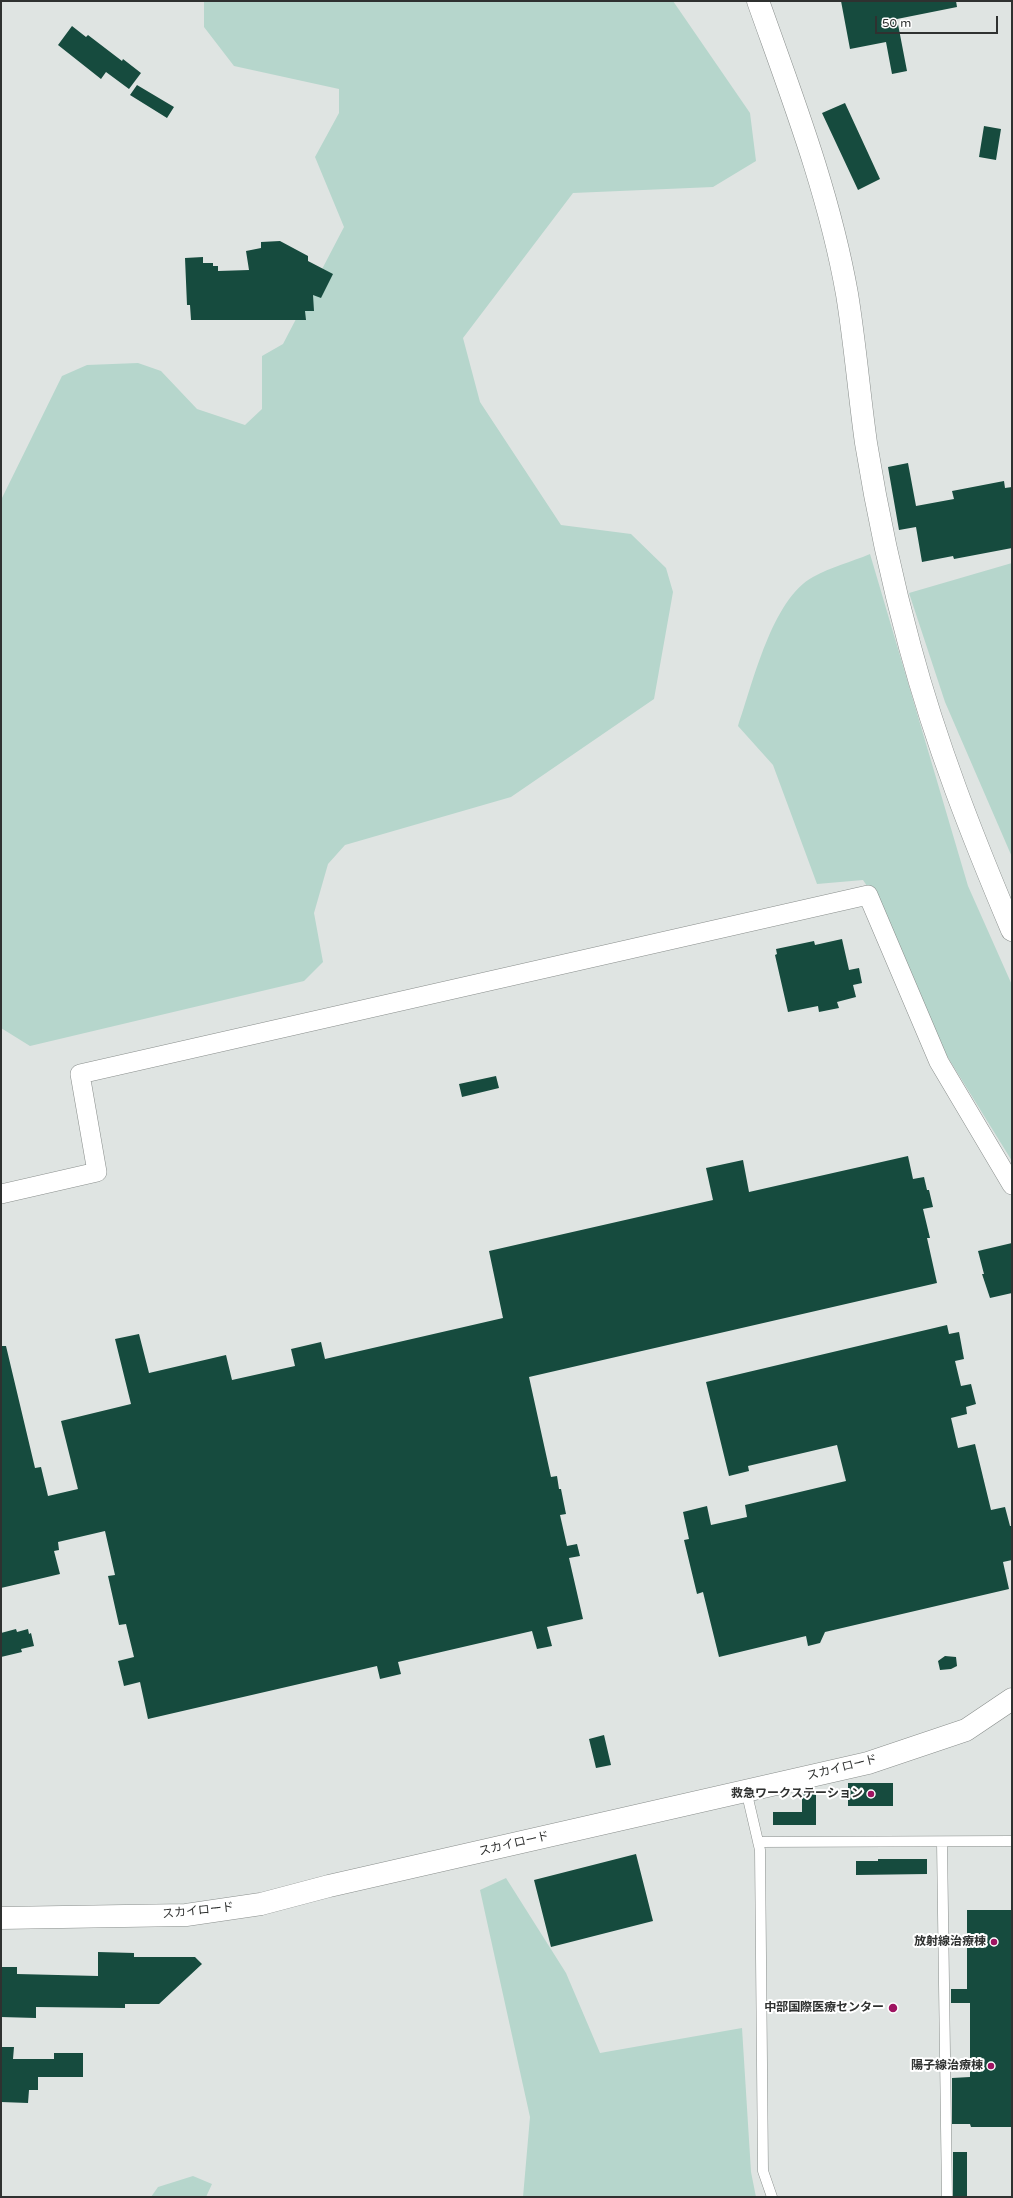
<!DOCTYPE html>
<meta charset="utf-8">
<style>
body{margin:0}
#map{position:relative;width:1013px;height:2198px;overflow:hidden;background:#dfe4e2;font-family:"Varela Round",sans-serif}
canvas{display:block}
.frame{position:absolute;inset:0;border:2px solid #2f3130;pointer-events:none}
.scale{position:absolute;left:875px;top:16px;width:123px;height:18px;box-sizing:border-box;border:2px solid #2f3130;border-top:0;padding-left:5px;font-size:12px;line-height:14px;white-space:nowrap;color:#2f3130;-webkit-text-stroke:3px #fff;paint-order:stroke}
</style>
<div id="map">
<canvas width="1013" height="2198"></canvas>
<div class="frame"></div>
<div class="scale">50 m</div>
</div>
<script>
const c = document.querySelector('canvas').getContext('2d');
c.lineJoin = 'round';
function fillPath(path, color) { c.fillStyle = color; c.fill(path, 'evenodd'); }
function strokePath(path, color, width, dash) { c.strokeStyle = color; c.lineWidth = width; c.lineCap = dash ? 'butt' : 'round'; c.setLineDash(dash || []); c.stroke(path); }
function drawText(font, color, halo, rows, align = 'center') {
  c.font = font + ' "Varela Round","Noto Sans JP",sans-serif'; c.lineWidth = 4; c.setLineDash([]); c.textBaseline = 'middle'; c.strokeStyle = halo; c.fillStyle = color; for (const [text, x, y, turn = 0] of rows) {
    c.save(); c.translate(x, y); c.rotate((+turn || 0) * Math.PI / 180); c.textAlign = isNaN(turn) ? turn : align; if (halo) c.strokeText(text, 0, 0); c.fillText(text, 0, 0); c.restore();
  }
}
const green = new Path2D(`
 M204,1h469l77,112 6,48 -43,26 -140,6 -110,145 17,64 81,123 70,9 35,34 7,24 -19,107 -143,98 -166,48 -17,19 -14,49 9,49 -19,19 -274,65 -29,-18v-528l61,-124 25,-11 51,-2 23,8 36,38 48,16 17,-16v-53l21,-12 61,-117 -29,-70 24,-44v-24l-105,-23 -30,-39z
 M870,554l98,332 44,99v176l-65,-105 -70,-155 -14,-21 -46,4 -44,-119 -35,-39c15,-43 34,-127 75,-149 18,-10 38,-15 57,-23z
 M1012,563v294l-67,-155 -36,-109z
 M506,1878l60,95 34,80 142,-25 9,144 5,25h-233l7,-80 -50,-227z
 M193,2176l19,8 -6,13h-55l7,-10z`);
const building = new Path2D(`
 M841,1h115l1,6 -60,12 10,52 -15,3 -6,-32 -36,7z
 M72,26l14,11 2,-2 34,26 1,-2 18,14 -12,16 -23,-17 -5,7 -43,-34z
 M137,85l37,22 -7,11 -37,-23z
 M845,103l35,76 -22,11 -36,-77z
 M984,126l17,3 -5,31 -17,-3z
 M280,241l28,15v5l25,13 -12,24 -8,-3 1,16h-9l1,9h-115l-1,-15h-3l-2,-47 18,-1v6h10v3h5v5l31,-1 -3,-19 15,-3v-6z
 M908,463l8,43 38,-7 -2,-8 52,-10 1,7 7,-1v61l-58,11 -1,-3 -31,6 -6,-35 -17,3 -11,-63z
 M842,939l7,31 10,-2 3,15 -9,2 3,12 -19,5 2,6 -20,4 -1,-6 -30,6 -13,-57 2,-1 -1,-5 38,-8 1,4z
 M496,1076l3,12 -37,9 -3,-13z
 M908,1156l5,23 11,-2 3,13h2l4,17 -10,2 7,29h-3l10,45 -408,94 22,100 6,-1 2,13h2l5,25 -6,1 7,31 10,-2 3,12 -11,2 14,61 -36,8 5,19 -15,3 -5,-18 -134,31 3,12 -21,5 -3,-13 -229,53 -8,-37 -16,4 -6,-25 16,-4 -8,-33 -7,1 -11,-49 7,-1 -10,-44 -47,11 1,8 -5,1 6,23 -59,14v-242h5l29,122 6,-1 7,29 30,-7 -17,-68 70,-17 -16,-65 24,-5 10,39 77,-18 6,25 63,-14 -4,-17 30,-7 4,17 178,-41 -14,-67 224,-51 -7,-32 37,-8 6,32z
 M1012,1243v50l-22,5 -8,-24h2l-6,-23z
 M947,1325l2,9 10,-2 5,27 -9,2 6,25 10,-2 5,20 -10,3 1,7 -16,4 7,30 17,-4 16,66 14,-3 5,19h2v34l-9,2 6,27 -184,43 -5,11 -12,3 -2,-10 -87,21 -16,-65 -6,2 -13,-54 5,-1 -6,-27 24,-6 4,19 36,-8 -2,-12 101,-24 -9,-36 -89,21 1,5 -20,5 -23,-94z
 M16,1629l1,3 11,-3 1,5 2,-1 3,13 -13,3 1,3 -21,5v-24z
 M945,1656l11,1 1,9 -6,3 -11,1 -2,-9z
 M604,1735l7,30 -15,3 -7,-29z
 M848,1783h45v23h-45z
 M802,1791h14v34h-43v-13h29z
 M636,1854l17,67 -102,26 -17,-67z
 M878,1859h49v15l-71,1v-14h22z
 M967,1910h45v217h-41l-1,-3h-18v-46l18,-1v-74h-19v-14h16z
 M98,1952l36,1v4h61l7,7 -43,40h-34v4l-89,-1v11l-35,-1v-50h16v7l81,2z
 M1,2047h13l-1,12h41v-6h29v24h-45v13h-9l-1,13 -27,-1z
 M953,2152h14v45h-14z`);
const lane = new Path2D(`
 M746,1790l14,60 3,321 9,26
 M758,1842l254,-1
 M942,1842l5,355`);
const street = new Path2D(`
 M1,1194l96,-22 -17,-98 788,-179 71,167 73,123`);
const secondary = new Path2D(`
 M758,1c34,96 71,191 89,293 8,49 12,99 19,149 11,68 26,138 44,204 26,97 63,191 102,283
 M1,1918l185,-3 75,-11 68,-18 539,-123 98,-33 46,-31`);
const markers = [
 [871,1794,4,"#9e1461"],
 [994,1942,4,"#9e1461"],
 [893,2008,5,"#9e1461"],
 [991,2066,4,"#9e1461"]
];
const streetNames = [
 ["スカイロード",842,1768,-14],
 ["スカイロード",514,1844,-13],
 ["スカイロード",198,1911,-6]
];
const poiNames = [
 ["救急ワークステーション",863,1794],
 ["放射線治療棟",986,1942],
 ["中部国際医療センター",884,2008],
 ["陽子線治療棟",983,2066]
];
fillPath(green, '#b6d6cc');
fillPath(building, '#164b3e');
strokePath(lane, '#898e8c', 11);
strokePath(street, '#898e8c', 20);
strokePath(secondary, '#898e8c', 23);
strokePath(lane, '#fff', 10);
strokePath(street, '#fff', 19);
strokePath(secondary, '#fff', 22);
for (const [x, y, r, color] of markers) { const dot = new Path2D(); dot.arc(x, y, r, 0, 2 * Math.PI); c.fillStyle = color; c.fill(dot); strokePath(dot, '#fff', 1.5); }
drawText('12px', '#2f3130', '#fff', streetNames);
drawText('bold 12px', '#2f3130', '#fff', poiNames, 'right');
</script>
